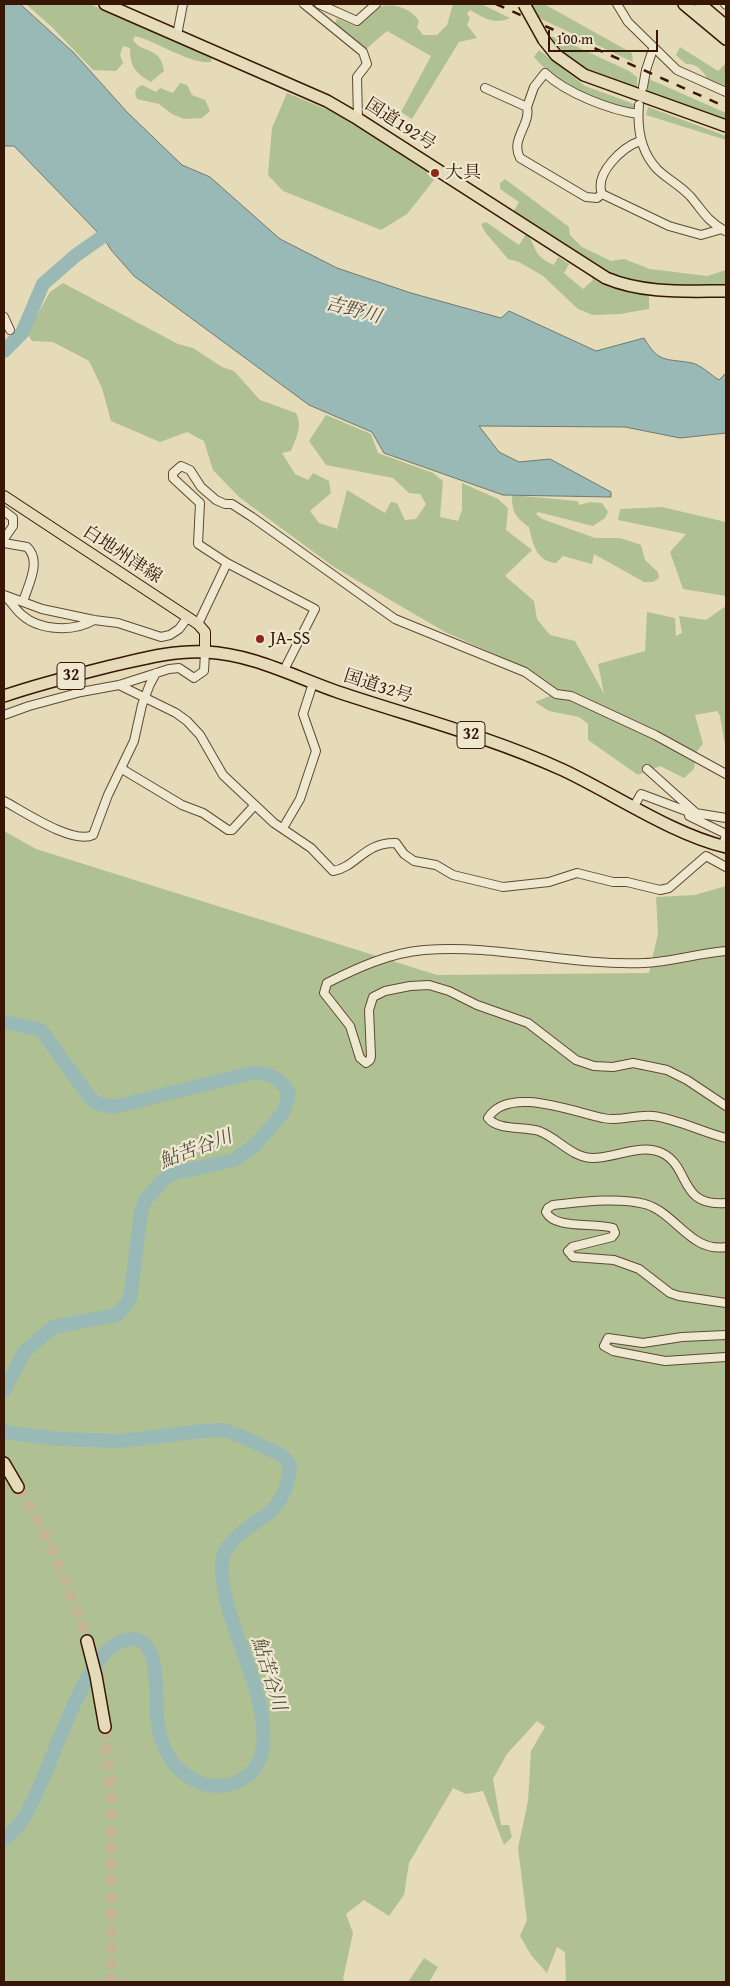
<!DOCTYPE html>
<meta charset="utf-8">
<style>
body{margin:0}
#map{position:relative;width:730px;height:1986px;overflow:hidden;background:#e5dbb8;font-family:"Gentium Book Plus",serif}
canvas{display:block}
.frame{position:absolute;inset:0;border:5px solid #371605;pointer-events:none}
.scale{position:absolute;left:548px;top:30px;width:110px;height:22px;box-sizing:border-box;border:2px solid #371605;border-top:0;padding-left:6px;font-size:15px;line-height:18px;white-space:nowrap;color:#371605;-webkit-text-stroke:4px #eee8d1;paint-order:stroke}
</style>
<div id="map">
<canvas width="730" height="1986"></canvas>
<div class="frame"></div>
<div class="scale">100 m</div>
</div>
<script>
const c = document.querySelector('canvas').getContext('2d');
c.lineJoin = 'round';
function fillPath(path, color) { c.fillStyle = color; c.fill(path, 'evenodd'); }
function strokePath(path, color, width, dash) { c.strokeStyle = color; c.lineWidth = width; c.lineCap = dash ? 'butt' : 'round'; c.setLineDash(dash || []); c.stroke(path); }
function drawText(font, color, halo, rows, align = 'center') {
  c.font = font + ' "Gentium Book Plus","Noto Serif JP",serif'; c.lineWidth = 4.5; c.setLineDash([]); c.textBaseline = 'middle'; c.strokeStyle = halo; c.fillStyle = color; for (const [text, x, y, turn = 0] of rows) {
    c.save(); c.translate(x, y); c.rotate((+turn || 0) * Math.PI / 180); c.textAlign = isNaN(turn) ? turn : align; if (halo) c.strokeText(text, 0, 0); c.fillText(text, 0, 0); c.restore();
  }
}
const green = new Path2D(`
 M26,4h64l122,54 -1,4c-23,2 -52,-20 -76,-26l-2,4c9,14 28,6 31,31l-13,11c-16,-9 -21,-16 -21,-34l-7,-2 -3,9 3,8 -7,8 -23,-1 -40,-42z
 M453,4h28l29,14c-16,7 -26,0 -40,-8l-3,4 3,4 -3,7 10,13 -18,4 -47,77 -11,-7 30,-56 -44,-25 -21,18 -31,-25 2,-6 20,9c5,-5 10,-13 16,-17 15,-10 37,-3 46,11l-2,6 6,8h14l10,-10z
 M531,4h13l88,49 1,9 -96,-45z
 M549,36l9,2 71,33 8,6v11c-38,-12 -62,-18 -88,-52z
 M680,47l38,24 8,-8v23l-18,-6c-5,-10 -12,-17 -22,-16l-10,-9z
 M539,50l46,36 49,18v7c-36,-13 -75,-24 -100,-54z
 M649,79l77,34v7l-79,-29z
 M180,83l7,2 5,10 13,5 5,11 -8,7 -18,1 -12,-5 -13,-10 -22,-5 -2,-6 2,-5 5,-3 14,7 4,-4 13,5z
 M287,93l63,26 77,52v3l7,6 -27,34 -26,16 -98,-39 -15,-16 4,-47z
 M648,107l78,29v4l-80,-25z
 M505,179l64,48 1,8 12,12 29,14 13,-2 26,10 57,7 19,-6v16l-28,1 -59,-3 -2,10 12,2v13l-29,5 -27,1 -15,-6 -35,-33 -24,-14 -11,-3 -23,-27 -4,-8 5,-2 33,23 7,-11c12,11 4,21 28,31l4,-8 11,7 -5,9 19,16 10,-9 -13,-22 -68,-44 7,-12 -19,-13v-6z
 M63,283l115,61 15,4 29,19 12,4 26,29 36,13c7,13 0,25 -5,38l-9,2 13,21 13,6 5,-7 16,8 2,12 -21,18 9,12 18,6 10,-39 38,23 6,-11 6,1 8,17 11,-1 10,-15 -6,-10 -11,-1 -16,-15 -67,-13 -17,-24 17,-26 45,19 7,19 55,20 10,8 -3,36 18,4 4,-11v-27l36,16 10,9 -2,22 26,20 -27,26 29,25 3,18 13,16 25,6 29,53 -6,-30 47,-13 2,-39 28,6 1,18 6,-3 -3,-17 27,4 20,-14v144l-6,-34 -3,-5 -22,4 8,29 -6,7 -3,18 -10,9 -24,-12 -22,9 -50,-35v-16l-9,-7 -30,-6 -14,-9 20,-8 -47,-34 -63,-28 -111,-65 -95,-70 -26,-27 -9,-29 -17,-9 -27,10 -49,-21 -9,-33 -13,-27 -36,-19 -21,-1 -5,-8 23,-41z
 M512,495l65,6 3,4 10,-3 12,1 6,9 -3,6 -12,8 -55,-14 -2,2 6,5 53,19h25l21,7 4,15 13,12 1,6 -6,4h-9l-50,-28 -2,10 -29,-8 -7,7c-20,-2 -23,-19 -27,-36 -14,-10 -17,-15 -17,-32z
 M662,507l64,15v74l-43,-7 -13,-37 16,-18 -68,-14 2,-11z
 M4,831l32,18 401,126 212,-2 9,-40 -2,-36 39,-2 31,-9v1096h-160l-1,-30 -8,-5 -10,26 -16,-18 -11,-19 7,-16 -9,-72 10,-47 3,-50 14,-24 -8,-6 -30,33 -14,25 8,46h8l3,12 -8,8 -21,-54 -17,3 -13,-6 -44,75 -5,32 -15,21 -25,-16 -18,14 7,19 -10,46 3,3h-342z
 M424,1958l14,9 -9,15h-21z`);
const water = new Path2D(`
 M4,4h16l54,49 53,59 55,53 28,12 70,62 57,29 74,25 90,25 8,-7 87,40 48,-13c15,26 22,20 48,25 9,2 19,12 27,17l7,-7v60l-46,5 -55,-11 -146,-1 20,26 20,10 31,-3 61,33v5l-108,-2 -119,-42 -12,-21 -63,-27 -175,-129 -23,-26 -6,-10 -91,-94h-10z`);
const river = new Path2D(`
 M4,351l18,-18 21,-49 32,-28 34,-24 3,-8
 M4,1022l37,8 50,69 8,5 14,3 142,-35c16,1 27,8 34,22l-6,19 -28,32 -21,15 -59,13 -10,5 -19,21 -5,13 -11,87 -13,16 -64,12 -29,25 -20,39
 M4,1430l6,3 50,6 61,2 81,-10 21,-1 20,7 40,19 7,9c-1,17 -7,36 -21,48 -16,13 -44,25 -47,49 -2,19 6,46 12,64 14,44 66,150 -14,160 -10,1 -23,-3 -31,-9 -20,-12 -29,-35 -32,-59 -2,-19 7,-95 -37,-76 -39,16 -71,135 -95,174 -5,9 -14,17 -21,24`);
const highwayTunnel = new Path2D(`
 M18,1487c31,49 51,99 69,154
 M105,1727l6,68v187`);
const minor = new Path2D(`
 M304,4l59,48 4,12 -10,13 1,42
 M319,4l38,17 19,-17
 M617,4l11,18 49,48 49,22
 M725,4l1,1
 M177,35l6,-31
 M643,87l3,-17 7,-21
 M485,88l42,19c4,18 -17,32 -7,51l66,39 11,1 5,-4
 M639,105c-2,23 1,46 18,64 10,10 23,16 33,27 13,15 16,24 35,35
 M527,107l7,-20 11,-14c21,20 65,37 93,41
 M640,141c-17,6 -46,32 -38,53l67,32 32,9 21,-6
 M4,317l6,13
 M4,511l9,7v8l-9,13
 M4,543l23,4c15,14 1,38 -4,55
 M227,563l88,46 -32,63
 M4,595l38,14 52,11 24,3 43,14 9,-2 9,-6 9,-12
 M6,597c6,6 10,13 16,18 18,16 52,17 72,5
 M198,624l29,-61 -29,-19 2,-41 -27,-25v-5l8,-7 9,4 11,17 15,13 9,4h7l20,13 143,102 130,53 31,22 15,2 84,39 71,39
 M119,685l57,28 11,8 13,14 23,40 51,48 37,25 22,23c24,-4 31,-29 63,-28l8,11 10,7 22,4 17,10 50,12 46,-5 28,-9 36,9h14l33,8 9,-2 37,-32 20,11
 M4,715l25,-9 52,-14 38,-7 50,-16 10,-1 15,10 10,-7 1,-19
 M122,769l60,36 21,8 25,17h4l23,-25
 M647,769l49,44
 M4,801c19,10 69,44 89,34l15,-40 26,-54 8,-36 8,-21 6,-11
 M634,806l7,-12 48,18 37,6
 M689,812v4l37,18 -3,12
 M283,828l17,-29 16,-48 -13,-37 10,-31
 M726,951c-27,2 -55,11 -82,12 -74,3 -147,-19 -220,-13 -35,3 -67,18 -97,33l-3,10 26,33 10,32 6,5 4,-3 1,-4 -2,-46 4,-13 12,-6 25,-5 19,-1 20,6 28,14 51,18 48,37 18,6 19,1 20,-4 34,7 20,10 39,26
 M726,1138c-25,-6 -48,-19 -73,-22 -17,-2 -33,6 -50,2 -30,-6 -95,-33 -115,0 10,13 36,8 51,13 19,7 33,27 54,27 22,0 48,-15 69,-5 29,14 16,54 64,50
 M726,1247c-35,6 -50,-34 -81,-43 -28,-7 -63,-2 -92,1l-5,3 -2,4c9,18 48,10 67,16l2,5 -3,4 -40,10 -4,4 5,6 41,3 25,9 31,24 9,3 47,7
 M726,1335l-44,2 -39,6 -35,-5 -4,8 9,5 52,10 61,-4`);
const major = new Path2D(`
 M4,496l194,128 7,8v20`);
const highway = new Path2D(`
 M105,4l222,97 31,18 248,159c38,16 80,13 120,13
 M684,4l42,35
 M700,4l26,22
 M544,40l12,15 28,20 142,51
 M4,696c35,-12 71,-21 107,-30 31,-7 63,-16 95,-14 46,2 89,25 132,40 75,25 153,45 225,78 51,24 109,64 163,77
 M4,1463l14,24
 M87,1641l9,35 9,51`);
const rail = new Path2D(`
 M496,4l230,103`);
const highwayBridge = new Path2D(`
 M524,4l20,36`);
const markers = [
 [435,173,5,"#8f2418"],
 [260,639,5,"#8f2418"]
];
const shields = [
 [71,676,28],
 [471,735,28]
];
const shieldNames = [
 ["32",71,676],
 ["32",471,735]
];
const streetNames = [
 ["国道192号",400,125,33],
 ["白地州津線",122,555,33],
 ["国道32号",378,687,18]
];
const poiNames = [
 ["大具",445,173],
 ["JA-SS",270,639]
];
const waterNames = [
 ["吉野川",353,311,15],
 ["鮎苦谷川",196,1150,-21],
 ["鮎苦谷川",268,1674,73]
];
fillPath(green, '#afc193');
fillPath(water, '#98b9b6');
strokePath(water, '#71786f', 1);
strokePath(river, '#98b9b6', 14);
strokePath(highwayTunnel, '#c2b494', 11, [11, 5.5]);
strokePath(minor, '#624732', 10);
strokePath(major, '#371605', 12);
strokePath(highway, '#371605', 14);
strokePath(minor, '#eee8d1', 8);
strokePath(major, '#e5dbb8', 10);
strokePath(highway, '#e5dbb8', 11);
strokePath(rail, '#371605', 2.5, [9, 9]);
strokePath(highwayBridge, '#371605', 14, []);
strokePath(highwayBridge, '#e5dbb8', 11);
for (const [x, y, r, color] of markers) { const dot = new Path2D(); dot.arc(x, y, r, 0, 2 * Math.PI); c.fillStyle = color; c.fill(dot); strokePath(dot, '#eee8d1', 2); }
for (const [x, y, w] of shields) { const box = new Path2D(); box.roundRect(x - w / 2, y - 13.5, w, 27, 4); c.fillStyle = '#eee8d1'; c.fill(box); strokePath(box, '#371605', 1); }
drawText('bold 16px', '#371605', null, shieldNames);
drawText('18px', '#371605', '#eee8d1', streetNames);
drawText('18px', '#371605', '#eee8d1', poiNames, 'left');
drawText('italic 19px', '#594f43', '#eee8d1', waterNames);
</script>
